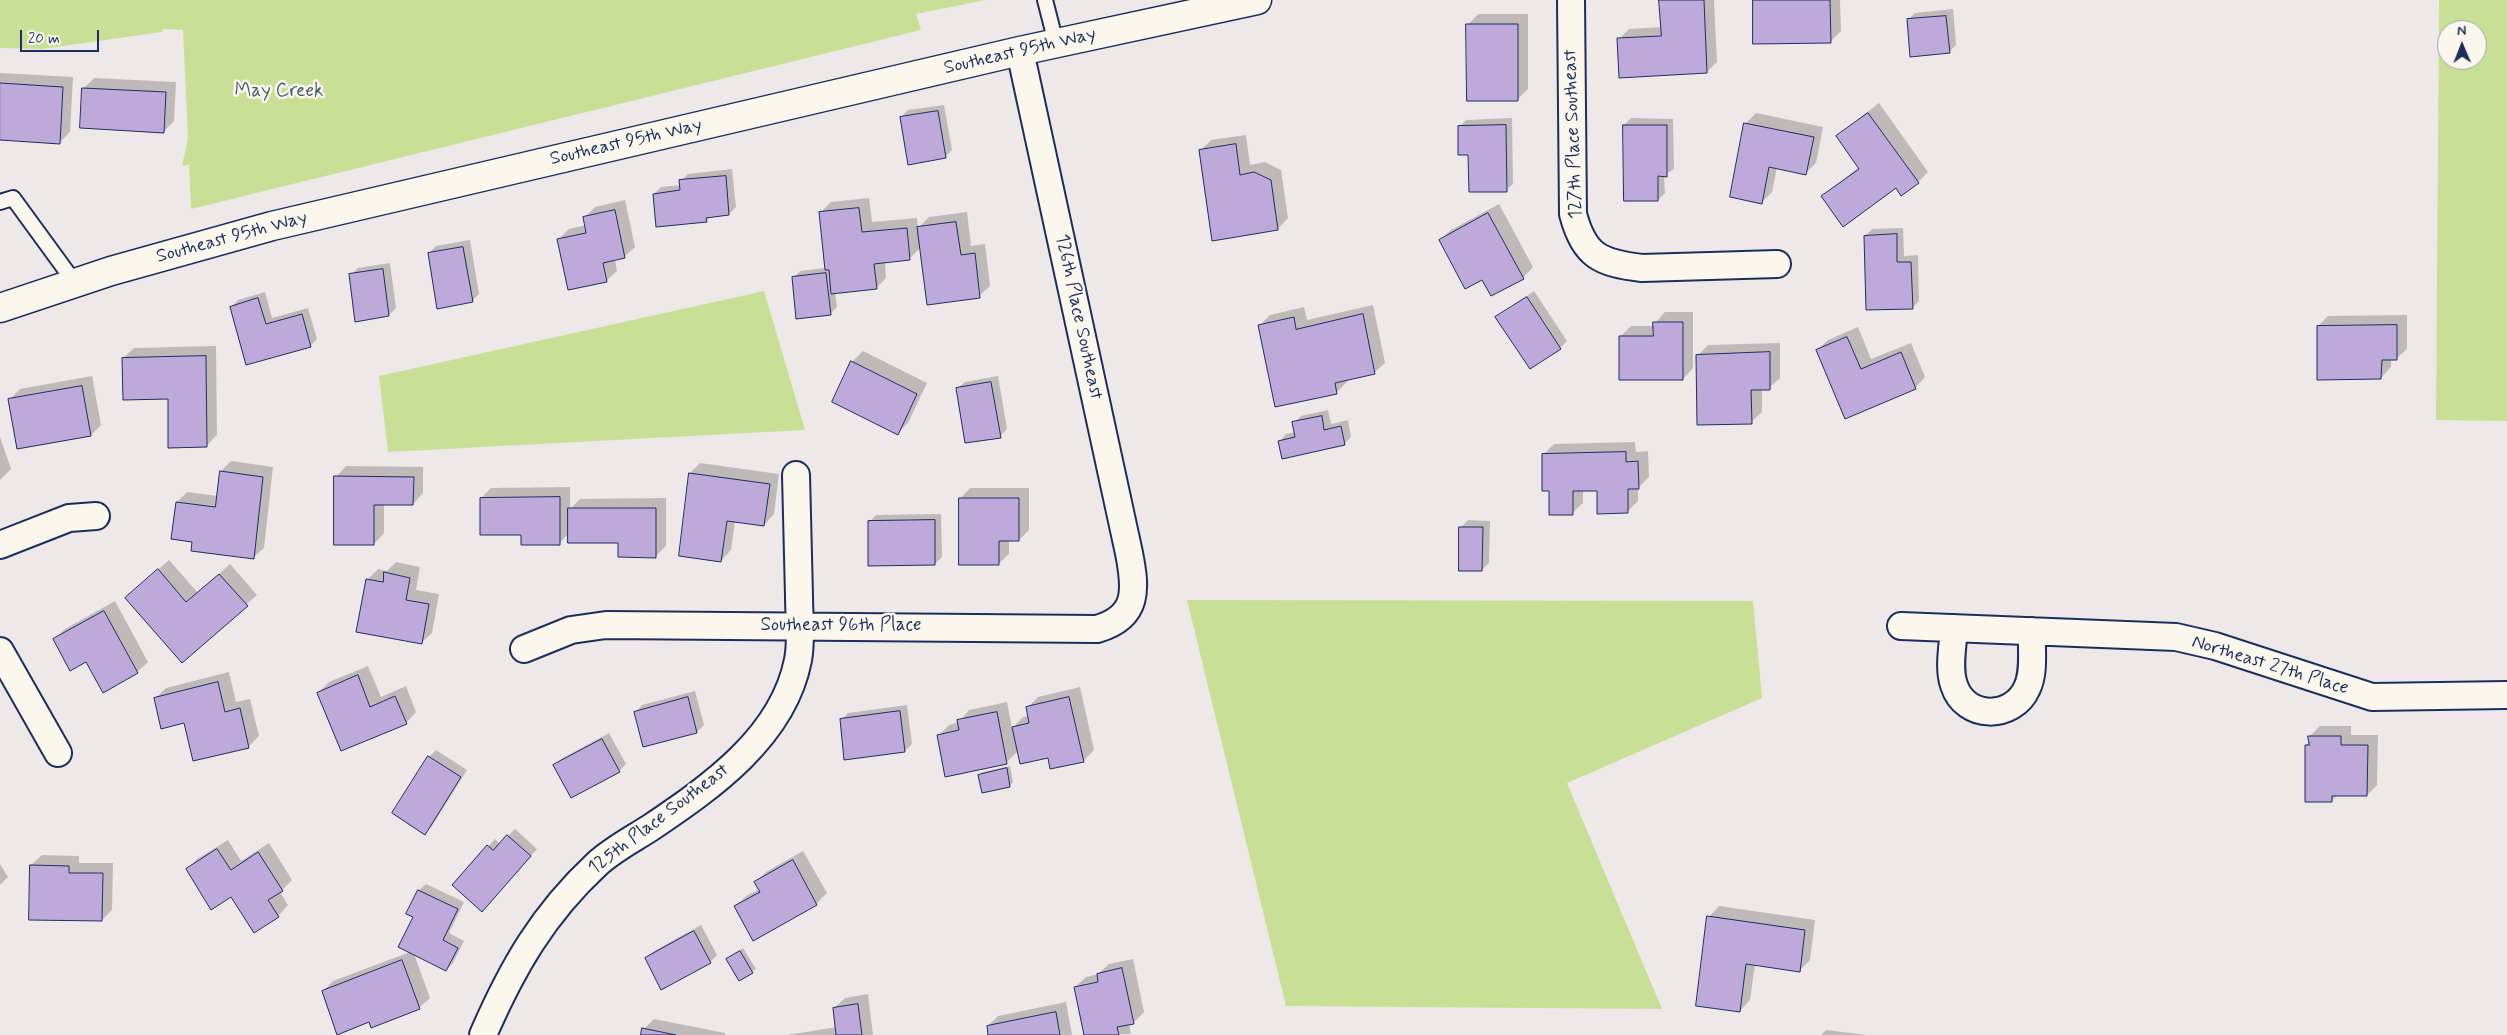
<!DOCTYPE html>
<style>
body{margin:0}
#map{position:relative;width:2507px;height:1035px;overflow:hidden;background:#efe8e8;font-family:Mynerve,sans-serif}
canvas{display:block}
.north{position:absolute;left:2437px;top:20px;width:50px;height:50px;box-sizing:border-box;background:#fbf7ec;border:1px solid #a1a7b3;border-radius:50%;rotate:359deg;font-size:14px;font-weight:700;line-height:20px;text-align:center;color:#1b2f5e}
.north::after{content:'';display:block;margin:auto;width:18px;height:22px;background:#1b2f5e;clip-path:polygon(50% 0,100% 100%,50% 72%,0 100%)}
.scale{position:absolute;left:20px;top:30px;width:79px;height:22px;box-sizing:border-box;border:2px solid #1b2f5e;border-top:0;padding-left:6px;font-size:15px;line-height:18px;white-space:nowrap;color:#1b2f5e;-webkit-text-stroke:4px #fbf7ec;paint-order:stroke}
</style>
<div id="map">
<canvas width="2507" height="1035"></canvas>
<div class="north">N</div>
<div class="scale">20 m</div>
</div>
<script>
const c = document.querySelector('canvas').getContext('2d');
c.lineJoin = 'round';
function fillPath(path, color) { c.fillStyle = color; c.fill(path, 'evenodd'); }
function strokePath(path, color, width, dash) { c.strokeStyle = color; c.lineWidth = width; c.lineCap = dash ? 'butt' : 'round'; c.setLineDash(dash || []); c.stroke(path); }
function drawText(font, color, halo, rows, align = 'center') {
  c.font = font + ' Mynerve,sans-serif'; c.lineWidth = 5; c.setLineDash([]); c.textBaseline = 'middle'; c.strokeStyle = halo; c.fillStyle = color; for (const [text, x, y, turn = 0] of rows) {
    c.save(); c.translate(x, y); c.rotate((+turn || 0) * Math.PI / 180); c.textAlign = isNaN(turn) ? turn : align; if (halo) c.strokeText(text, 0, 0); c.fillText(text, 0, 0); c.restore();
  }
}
const green = new Path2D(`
 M0,0h986l-70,14 5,16 -730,179 -2,-44 -7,1 6,-28 -5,-108 -20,-1 -1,3 -120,17 -42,-1z
 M2439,0h68v421l-71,-1zM2447,30h30v30h-30z
 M764,291l41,139 -417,22 -9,-76z
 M1187,600l566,1 9,97 -195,85 95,226 -376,-3z`);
const shadow = new Path2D(`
 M1661,0h53l3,62 -10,10 -88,-33 10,-10 33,-2z
 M1754,0h86l1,31 -11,11z
 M1953,9l3,36 -7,7 -41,-32 7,-7z
 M1478,14h50v75l-10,10 -50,-74z
 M0,73l73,4 -3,55 -11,11 -59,-4z
 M94,78l82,4 -2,39 -10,10 -80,-43z
 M1879,103l49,69 -10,10 -95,14 36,-29 -22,-31z
 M944,105l8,45 -7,7 -44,-40 7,-7z
 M1756,113l67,14 -7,36 -10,10 -29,-6 -5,25 -10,10 -17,-78z
 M1512,118l1,66 -7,6 -36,-36 -11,-27 7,-7z
 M1631,118l42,1 1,50 -10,6 1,18 -7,7 -34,-75z
 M1246,135l4,30 15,-3 16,8 7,48 -10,11 -78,-78 11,-11z
 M732,169l4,38 -7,7 -18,2 -5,5 -52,-27 7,-7 20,-2v-4l7,-7z
 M869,198l3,24 45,-4 1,10 11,-11 38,-5 4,34 14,-2 5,42 -11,10 -58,-49 -12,12 -24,2 1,17 -10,10 -41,4 2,15 -7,7 -37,-36 7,-7 26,-3 -6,-55 11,-11z
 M625,200l10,47 -11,10 -9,2 2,12 -11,10 -47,-42 10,-10 17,-4 -1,-8 10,-10z
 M1499,204l34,63 -10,11h-41l-42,-38 11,-10z
 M1903,228l1,28 14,-1 1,46 -7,7 -47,-72 7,-7z
 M470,240l9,54 -7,7 -43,-48 7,-7z
 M390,263l6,45 -7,7 -38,-40 7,-7z
 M1534,291l33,50 -7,7 -63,-31z
 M265,292l7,26 36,-10 9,31 -7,7 -78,-39 6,-7z
 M1373,305l12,58 -11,10 -28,6 1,3 -10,10 -77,-67 10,-10 34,-8 3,13z
 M1665,312h28v56l-10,11 -62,-43 10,-10h24v-3z
 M2407,315v34l-11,10h-5v8l-10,11 -63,-52 10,-10z
 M1858,327l13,32 40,-16 14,34 -10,11 -70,29 -28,-67 11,-10z
 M1780,343v35l-11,10h-7v24l-11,10 -53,-67 10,-10z
 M216,346l1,89 -11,11 -37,-48 -46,-40 11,-10z
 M863,351l64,32 -19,40 -10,10 -46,-71z
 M92,376l9,49 -10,10 -82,-35 11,-11z
 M998,376l9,53 -7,7 -42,-48 7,-6z
 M1328,410l3,14 17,-4 3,17 -7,7 -64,-3 6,-7 10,-2 -2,-9 7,-7z
 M0,437l11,32 -11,11z
 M1635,442l1,10 12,-1 1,26 -11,11v13l-10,10 -30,-22 -15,1v13l-11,10 -22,-23 -7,-35 11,-11z
 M231,461l42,6 -9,81 -11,10 -60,-17 -16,-39 10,-10 31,4 3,-25z
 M700,463l79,11 -5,40 -10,11 -29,-4 -4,29 -10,11 -31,-88z
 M346,466l77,1v26l-10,11h-29v29l-10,11 -38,-67z
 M570,487v22l10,-10 86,-1v48l-10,10 -36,-14 -51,-9 -10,11 -37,-11 -41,-35 10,-10z
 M970,488h59v42l-10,10h-10v14l-11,10 -38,-65z
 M941,514l1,43 -7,7 -66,-42 7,-7z
 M1468,520l22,1 -1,42 -7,7 -21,-43z
 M169,560l29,33 32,-29 27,31 -74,66 -46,-73z
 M396,562l24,5 -4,23 23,4 -7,39 -11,10 -54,-63 11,-11 9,2z
 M115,601l33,61 -11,10 -50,-12 -33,-20 11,-11z
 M368,666l13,31 25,-11 10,26 -10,11 -88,-30 11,-11z
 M229,672l7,30 14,-3 9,37 -11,11 -63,-25 -30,-23 11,-11z
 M1080,687l14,63 -11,11 -65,-10 -12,12 -67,-28 10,-10 10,-3 10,-12 38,-8 5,26 11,-11 6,-1 -2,-8 11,-11z
 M695,691l9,34 -7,7 -61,-20 6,-7z
 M907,705l5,39 -7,7 -64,-31 7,-7z
 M2320,726h31v9h27l-1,50 -10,10h-30l-5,6 -26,-56 4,-3v-6z
 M609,733l17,31 -7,7 -64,-5 6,-7z
 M436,750l31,20 -35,56 -7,7 -31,-21 35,-55z
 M1010,766l3,16 -3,4 -30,-11 3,-3z
 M515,829l22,20 -48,54 -35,-18 41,-46 5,5z
 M228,840l13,21 28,-18 23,37 -12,12 8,13 -10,11 -47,-21 -44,-25 10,-11z
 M803,851l24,42 -11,11 -62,35 -18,-33 10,-10 14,-7 -4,-7 10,-10z
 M42,855l37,1v7h34l-1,47 -10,10 -71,-55z
 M0,864l8,13 -8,8z
 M426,884l38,18 -15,31 15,8 -11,22 -7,7 -32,-16 16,44 -11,10 -49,13 -47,-30 10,-10 77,-29 4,-35 -6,-4 11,-23z
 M1719,906l96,14 -5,40 -11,11 -44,-7 -5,36 -10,11 -31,-94z
 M701,925l16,30 -7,7 -63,-4 7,-7z
 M743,948l13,21 -17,11 -12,-21z
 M1133,959l11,53 -11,11 -4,1 2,10 -46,1 -10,-48 11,-10 12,-3 11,-10z
 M868,994l5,41h-86l50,-8 -3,-19 11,-10z
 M1066,1002l6,33h-83l-1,-9 10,-10z
 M654,1019l71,14v2h-83l2,-6z
 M1826,1030l41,5h-46z`);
const building = new Path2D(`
 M1659,0h45l3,73 -88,5 -2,-40 44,-2z
 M1753,0h77l1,43 -78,1z
 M1946,16l4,37 -40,4 -3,-38z
 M1466,24h52v77h-51z
 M0,83l63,4 -3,57 -60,-4z
 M82,88l84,4 -2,41 -84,-5z
 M938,111l8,47 -38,7 -8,-48z
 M1868,113l51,70 -18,13 -5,-8 -53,39 -22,-31 38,-27 -23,-33z
 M1744,123l70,14 -8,38 -37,-8 -7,37 -32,-7z
 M1506,125l1,67h-38l-1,-37h-10v-29z
 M1623,125h44v52l-9,-1v25h-34z
 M1236,144l4,31 14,-3 17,8 7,50 -66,11 -13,-91z
 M726,176l3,39 -23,3 1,4 -51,5 -3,-33 27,-4 -1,-10z
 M859,208l3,24 45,-4 3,32 -36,4 3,25 -46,5 -2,-24h-4l-6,-58z
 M615,210l10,48 -22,5 4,19 -39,8 -11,-51 29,-6 -3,-16z
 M1488,213l36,66 -33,17 -9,-16 -17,9 -26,-49z
 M956,222l5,33 14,-2 5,45 -53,7 -10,-78z
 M1897,234v28h14l2,47 -47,1 -2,-74z
 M463,247l10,55 -36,7 -9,-56z
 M383,269l6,47 -34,6 -6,-48z
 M826,273l5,42 -35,4 -4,-42z
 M1527,297l34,52 -31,20 -35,-52z
 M258,298l8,26 36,-10 9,33 -65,18 -16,-58z
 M1363,314l12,60 -40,9 2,11 -62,13 -17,-82 36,-8 2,12z
 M1653,322h30v58h-64v-44h34z
 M2397,325v35h-15l-1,19 -64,1v-54z
 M1847,337l14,32 40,-17 15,37 -71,30 -29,-69z
 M1770,352v38h-19l1,34 -55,1 -1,-70z
 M206,356l1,91 -39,1v-49l-45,1 -1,-42z
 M851,361l66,33 -19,41 -66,-33z
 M991,382l10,56 -36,5 -9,-55z
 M82,386l9,50 -74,13 -9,-50z
 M1322,416l2,14 17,-4 4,19 -63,14 -4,-18 17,-4 -3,-15z
 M1626,452v10l12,-1 1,28h-11v24l-31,1v-23h-24v24h-24v-24h-7v-37z
 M220,471l43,6 -9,82 -63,-8 1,-9 -21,-3 5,-37 39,5z
 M689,473l81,11 -6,42 -37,-5 -6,41 -42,-6z
 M334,476l80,1 -1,28h-39v40h-40z
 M560,497v48h-39v-10h-41v-37z
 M959,498h60v43h-20v24h-40z
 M568,508h88v50l-38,-1v-14h-50z
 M935,520v45l-67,1v-45z
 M1459,527h24l-1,44h-23z
 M158,569l28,33 33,-28 29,32 -66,57 -57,-65z
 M384,572l26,6 -4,22 23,4 -7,40 -66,-12 10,-53 17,3z
 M104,611l34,62 -35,20 -17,-31 -16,9 -17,-32z
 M358,675l12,32 25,-11 12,28 -66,27 -24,-58z
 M218,682l7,30 15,-4 9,40 -56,13 -9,-38 -23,6 -7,-31z
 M688,697l9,36 -54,14 -9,-35z
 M1069,697l15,65 -34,7 -2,-11 -28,6 -8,-37 17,-4 -3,-16z
 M900,711l5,41 -61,8 -4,-41z
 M997,712l10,52 -62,13 -8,-42 22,-5 -2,-10z
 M2308,736h33v9h27l-1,51h-35v6h-27v-57h4z
 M602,739l18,33 -49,26 -18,-33z
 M428,756l33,21 -36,58 -33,-22z
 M1007,768l3,19 -28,6 -4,-18z
 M507,835l24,21 -49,56 -30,-27 35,-40 6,5z
 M217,849l14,21 27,-18 25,39 -15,9 11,17 -25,16 -23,-36 -20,13 -25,-41z
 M793,860l24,45 -64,36 -19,-35 26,-14 -6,-10z
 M30,865l39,1v7h34l-1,48 -73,-1z
 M418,890l40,19 -15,31 15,8 -12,23 -48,-24 15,-30 -7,-3z
 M1707,916l98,14 -5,42 -54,-8 -6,48 -44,-6z
 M694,931l17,32 -50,27 -16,-32z
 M740,951l13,22 -14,8 -13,-22z
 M402,960l18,49 -49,19 -2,-6 -32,13 -15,-44z
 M1122,968l12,56 -17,3 2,8h-35l-10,-48 24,-5 -1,-8z
 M858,1004l4,31h-26l-3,-27z
 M1056,1012l4,23h-72l-1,-9z
 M642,1028l34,7h-35z`);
const lane = new Path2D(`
 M1045,0l11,43
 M0,202l13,-4 62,85`);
const street = new Path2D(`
 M1571,0l2,214c11,42 27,49 69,54l135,-4
 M0,545l69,-27 27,-2
 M1901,626l275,11 39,9 157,51 135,-2
 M1954,628c-1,17 -6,40 0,57 11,35 59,35 73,3 8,-16 4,-40 5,-57
 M524,649l47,-19 35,-5 491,4c42,-12 39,-40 32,-76l-109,-502
 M0,651l58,102
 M483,1035c29,-67 60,-121 114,-171 15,-14 36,-25 53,-36 61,-41 133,-91 148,-168 4,-21 1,-44 1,-64 -1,-41 -2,-81 -3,-121`);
const secondary = new Path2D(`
 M0,308l111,-37 161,-45 748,-175 237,-51`);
const streetNames = [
 ["Southeast 95th Way",1020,52,-13],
 ["127th Place Southeast",1574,134,-92],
 ["Southeast 95th Way",626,143,-13],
 ["Southeast 95th Way",232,238,-15],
 ["126th Place Southeast",1078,317,78],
 ["Southeast 96th Place",841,626],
 ["Northeast 27th Place",2270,666,17],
 ["125th Place Southeast",659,820,-37]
];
const parkNames = [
 ["May Creek",279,92]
];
fillPath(green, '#c8e096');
fillPath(shadow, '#0003');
fillPath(building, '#beaada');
strokePath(building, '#1b2f5e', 1);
strokePath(lane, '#1b2f5e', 18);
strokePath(street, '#1b2f5e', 30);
strokePath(secondary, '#1b2f5e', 31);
strokePath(lane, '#fbf7ec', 14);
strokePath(street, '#fbf7ec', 26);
strokePath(secondary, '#fbf7ec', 28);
drawText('19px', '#1b2f5e', '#fbf7ec', streetNames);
drawText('19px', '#465b6c', '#fbf7ec', parkNames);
</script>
